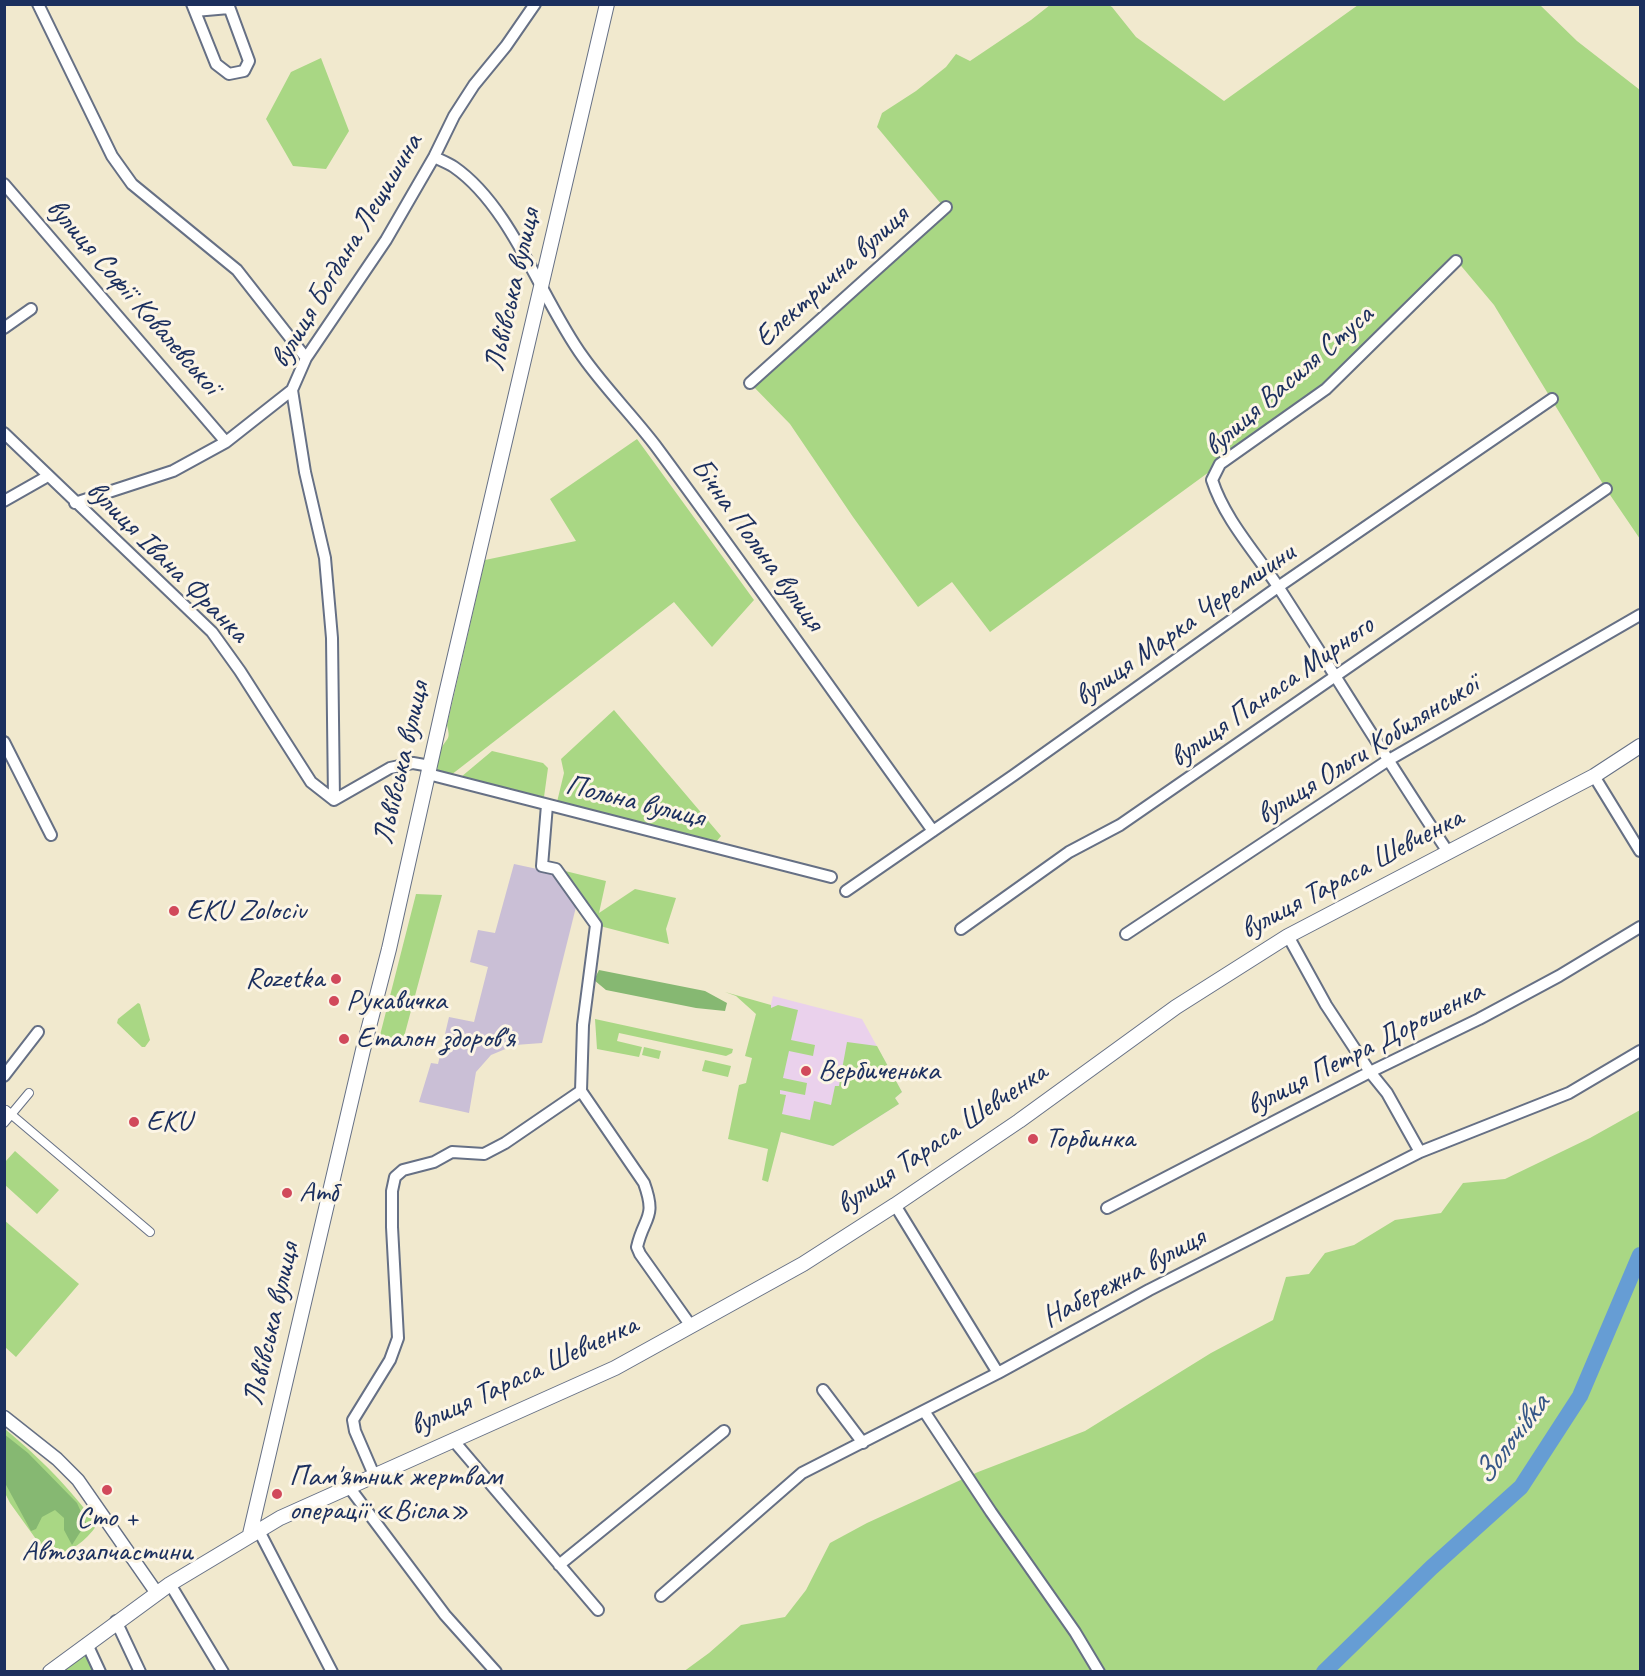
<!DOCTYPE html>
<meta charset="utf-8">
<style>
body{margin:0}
#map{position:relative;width:1645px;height:1676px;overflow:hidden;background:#f1e9ce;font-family:Caveat,sans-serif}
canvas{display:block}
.frame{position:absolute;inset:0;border:6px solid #1b2f5e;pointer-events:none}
</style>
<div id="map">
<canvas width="1645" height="1676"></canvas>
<div class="frame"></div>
</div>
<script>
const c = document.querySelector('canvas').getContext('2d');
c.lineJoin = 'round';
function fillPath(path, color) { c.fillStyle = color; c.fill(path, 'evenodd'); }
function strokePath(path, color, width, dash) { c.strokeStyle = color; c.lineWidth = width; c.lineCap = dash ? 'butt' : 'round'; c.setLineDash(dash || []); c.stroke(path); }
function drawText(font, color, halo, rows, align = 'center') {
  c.font = font + ' Caveat,sans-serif'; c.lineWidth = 6; c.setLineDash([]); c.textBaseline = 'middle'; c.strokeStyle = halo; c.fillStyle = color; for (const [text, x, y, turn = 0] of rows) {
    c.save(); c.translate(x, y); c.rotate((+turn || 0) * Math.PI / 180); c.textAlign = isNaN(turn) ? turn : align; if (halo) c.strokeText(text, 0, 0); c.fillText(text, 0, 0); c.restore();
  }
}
const built = new Path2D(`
 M773,996l89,23 40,73 -7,6 4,6 -66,42 -52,-14 -12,-120z`);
const industrial = new Path2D(`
 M514,864l42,9 20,34 -34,136 -27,2 -24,10 -15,17 -7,41 -50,-11 12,-39 7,1 11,-47 25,5 14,-55 -18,-5 8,-32 17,3z`);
const green = new Path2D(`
 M1107,4l5,3 24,30 88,64 134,-96h182l37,36 63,49v449l-34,-50 -112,-184 -37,-44 -131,128 -106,75 -230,168 -38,-50 -34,25 -65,-90 -63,-93 -40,-41 192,-178 -65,-78 5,-14 34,-22 30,-24 10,-13 14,7 61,-41 19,-15z
 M321,58l28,73 -23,38 -33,-3 -27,-47 25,-47z
 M637,439l117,161 -42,47 -38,-45 -223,173 -14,-4c1,-7 2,-16 4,-22 6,-12 10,-8 6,-24l38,-165 91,-19 -26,-42z
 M614,710l107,126 -5,6 -159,-40 7,-29 -3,-14z
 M492,751l51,12 5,5 -4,29 -83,-20z
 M557,869l49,12 -7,32 36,-24 41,9 -10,31 3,15 -73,-19z
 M416,894l26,1 -41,153 -23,-5z
 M725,992l46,13v3l7,-3 20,5 -7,30 24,5 -2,11 -24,-5 -6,27 24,5 -2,12 -25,-5v4l6,1 -4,19 28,6 4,-19 17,4 4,-19h4l8,-44 30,4 25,46 -7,6 4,6 -66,42 -52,-14 -13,50 -6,-2 6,-31 -40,-10 11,-54 7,-2 6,-25 -7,-2 11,-42 -20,-18z
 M138,1003l2,1 10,36 -5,7h-3l-25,-24 1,-4z
 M595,1019l138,30 -1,4 -6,3 -107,-23 -2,8 25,6 -3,10 -42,-8z
 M644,1047l17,4 -2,8 -17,-4z
 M705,1060l26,6 -3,11 -26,-6z
 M1640,1110v561l-957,1 26,-19 32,-28 44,-8 21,-27 24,-47 37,-20 111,-51 107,-41 126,-78 62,-33 13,-43 23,-3 16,-21 29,-8 41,-25 46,-7 22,-30 42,-4 85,-41z
 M15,1151l44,39 -22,24 -32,-29v-23z
 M4,1220l75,64 -63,73 -11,-10z
 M5,1429c37,31 63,57 92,96 -12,17 -25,26 -45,31l-6,-3 -36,-50 -5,-10z
 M86,1654l8,17 -33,1z`);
const forest = new Path2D(`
 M599,970l106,21 22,12 -2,8 -29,-3 -90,-18 -12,-10z
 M4,1434l24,19 49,50 9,20 -14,22 -8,-15v-12l-9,-8 -13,7 -6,12 -5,2 -26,-48z`);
const river = new Path2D(`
 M1324,1672l107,-104 90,-81 59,-91 60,-141`);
const pedestrian = new Path2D(`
 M6,1110l144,122
 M4,1123l25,-30`);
const minor = new Path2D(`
 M38,4l74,152 20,28 105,86 69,88
 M192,4l24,60 13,10 15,-3 5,-10 -21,-57
 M195,11l34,-3
 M434,157c6,3 14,6 20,10 58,40 88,134 129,190 22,31 49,58 72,88 94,127 185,257 278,386
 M4,184l222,258
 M4,328l27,-19
 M750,383l196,-176
 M4,433l208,199 28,39 71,111 23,18
 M4,501l44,-25
 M75,503l98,-32 53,-29 66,-52
 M4,742l47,93
 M428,774l403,103
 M1594,776l46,75
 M334,800l-2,-162 -7,-80 -20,-86 -13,-82 14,-32 80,-118 48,-83 20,-41 20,-31 32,-39 29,-42
 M334,800l56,-32 23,-5 17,3
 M547,805l-5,61 14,3 40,56 -13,100 -2,66 63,92c13,36 0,33 -7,64l3,7 51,72
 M1448,852c-58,-87 -112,-176 -169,-264 -23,-35 -54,-68 -67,-108l8,-16 106,-75 130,-128
 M846,891l168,-116 264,-188 274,-188
 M961,929l108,-77 51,-27 486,-336
 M1126,934l261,-173 253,-146
 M1288,936l38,69 44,67 17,21 33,59
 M4,1076l34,-44
 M895,1205l103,168
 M1107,1208l263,-136 109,-53 80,-43 81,-49
 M823,1390l40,53
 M924,1411l67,101 84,120 24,40
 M453,1440l145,170
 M374,1475l-19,-44 -2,-11 37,-60 8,-22 -6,-111v-36l3,-14 8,-7 31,-8 18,-10 32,2 21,-11 76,-52
 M349,1487l96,128 51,57
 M258,1529l74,143
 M559,1565l165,-134
 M170,1584l53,88
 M661,1596l141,-123 196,-100 151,-83 271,-138 149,-59 71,-42
 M116,1621l24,51
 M87,1644l13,28`);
const tertiary = new Path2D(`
 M4,1417l53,42 21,21 78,112`);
const secondary = new Path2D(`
 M250,1534l113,-484 26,-101 56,-251 162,-694
 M50,1672l120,-88 110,-66 335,-150 188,-104 92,-59 124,-84 157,-114 112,-71 306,-160 46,-30`);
const markers = [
 [174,911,6,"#d1495b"],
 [336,979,6,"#d1495b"],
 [334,1001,6,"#d1495b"],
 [344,1039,6,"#d1495b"],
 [806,1071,6,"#d1495b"],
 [134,1122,6,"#d1495b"],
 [1033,1139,6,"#d1495b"],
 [287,1193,6,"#d1495b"],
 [107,1490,6,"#d1495b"],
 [277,1494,6,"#d1495b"]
];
const streetNames = [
 ["вулиця Богдана Лещишина",347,251,-59],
 ["Електрична вулиця",832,277,-42],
 ["Львівська вулиця",513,290,-77],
 ["вулиця Софії Ковалевської",133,297,49],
 ["вулиця Василя Стуса",1289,381,-41],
 ["Бічна Польна вулиця",757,545,54],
 ["вулиця Івана Франка",167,562,45],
 ["вулиця Марка Черемшини",1185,625,-35],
 ["вулиця Панаса Мирного",1272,692,-35],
 ["вулиця Ольги Кобилянської",1368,750,-32],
 ["Львівська вулиця",402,763,-77],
 ["Польна вулиця",635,802,14],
 ["вулиця Тараса Шевченка",1352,874,-28],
 ["вулиця Петра Дорошенка",1365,1049,-27],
 ["вулиця Тараса Шевченка",942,1139,-34],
 ["Набережна вулиця",1124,1278,-28],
 ["Львівська вулиця",272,1324,-77],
 ["вулиця Тараса Шевченка",524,1376,-25]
];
const poiNames = [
 ["EKU Zolociv",186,911],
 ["Rozetka",324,979,"right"],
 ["Рукавичка",346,1001],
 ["Еталон здоров'я",356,1039],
 ["Вербиченька",818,1071],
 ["EKU",146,1122],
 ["Торбинка",1045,1139],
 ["Атб",299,1193],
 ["Пам'ятник жертвам",289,1477],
 ["операції «Вісла»",289,1511],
 ["Сто +",107,1518,"center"],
 ["Автозапчастини",107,1552,"center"]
];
const waterNames = [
 ["Золочівка",1512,1440,-53]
];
fillPath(built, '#ead1ec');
fillPath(industrial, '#cabfd6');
fillPath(green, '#a9d784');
fillPath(forest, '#86b872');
strokePath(river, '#669dd4', 16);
strokePath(pedestrian, '#667085', 10);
strokePath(minor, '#667085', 14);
strokePath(tertiary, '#667085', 15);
strokePath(secondary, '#667085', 16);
strokePath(pedestrian, '#fff', 8);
strokePath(minor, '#fff', 10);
strokePath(tertiary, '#fff', 12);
strokePath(secondary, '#fff', 14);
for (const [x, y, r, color] of markers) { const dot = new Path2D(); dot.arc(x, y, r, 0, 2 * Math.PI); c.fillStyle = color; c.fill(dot); strokePath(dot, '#fcf5e5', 2); }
drawText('30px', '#1b2f5e', '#fcf5e5', streetNames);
drawText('30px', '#1b2f5e', '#fcf5e5', poiNames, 'left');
drawText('italic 32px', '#355687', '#fcf5e5', waterNames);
</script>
